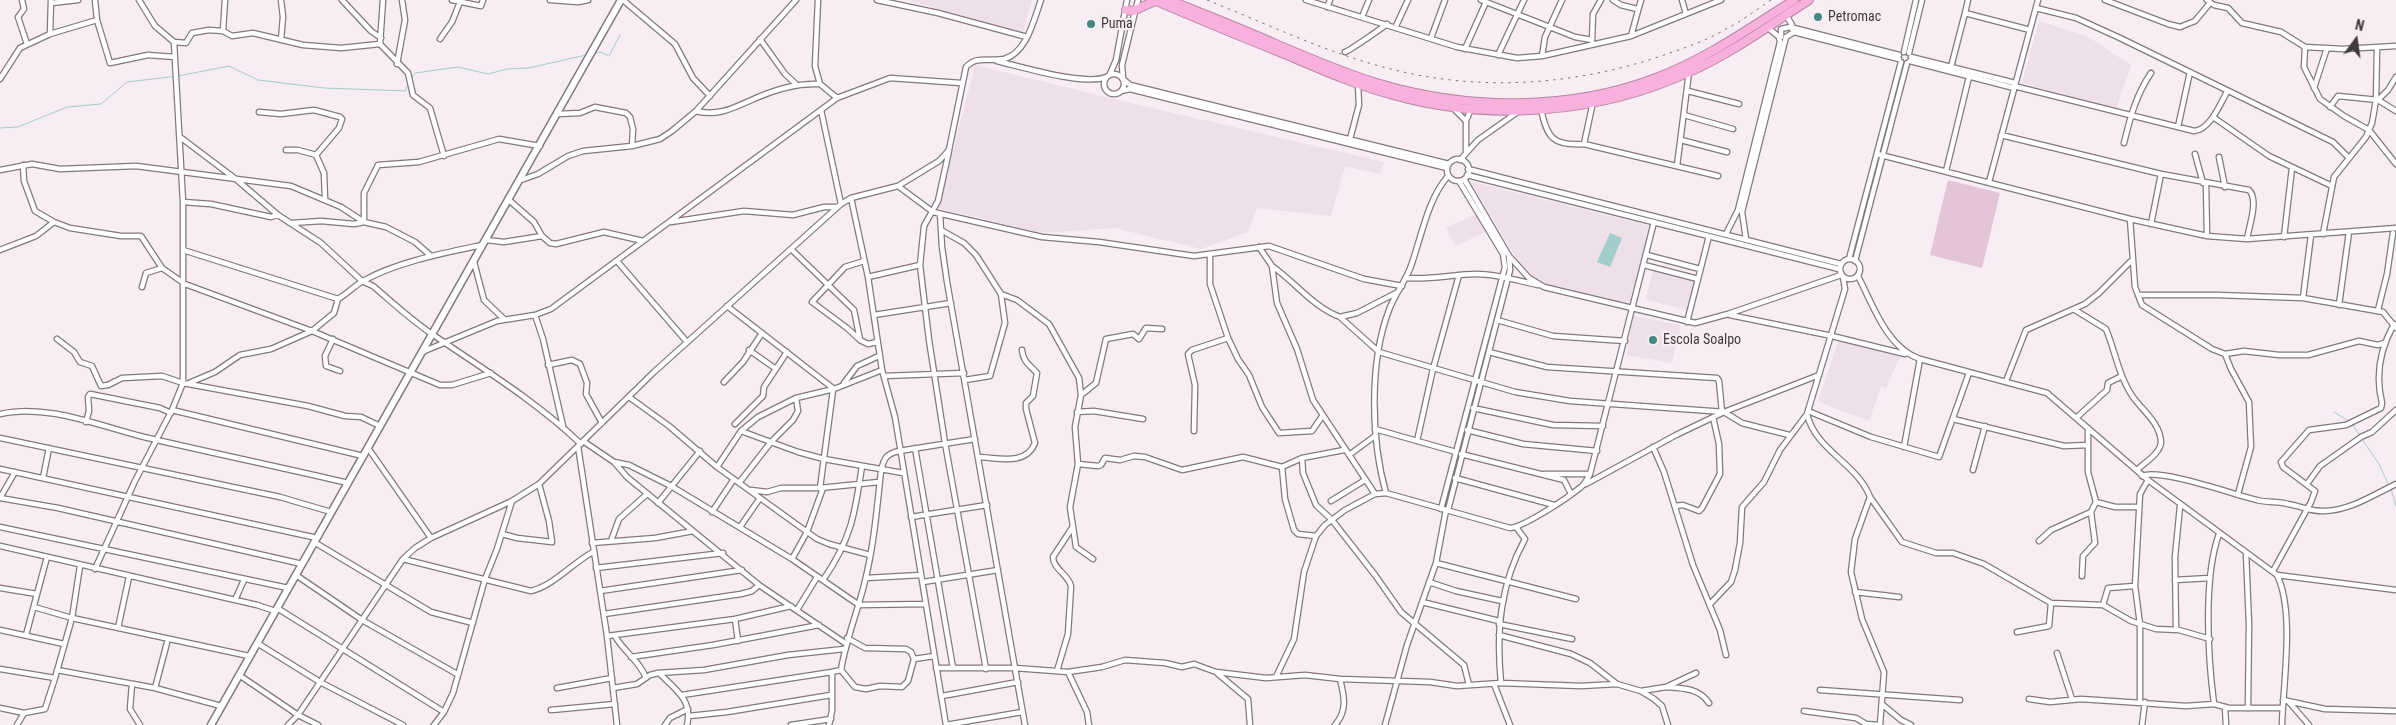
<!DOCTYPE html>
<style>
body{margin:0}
#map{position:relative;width:2396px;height:725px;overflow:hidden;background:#f7edf3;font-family:"Roboto Condensed",sans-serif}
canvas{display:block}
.north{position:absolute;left:2331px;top:15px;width:50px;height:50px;-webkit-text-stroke:4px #f7edf3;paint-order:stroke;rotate:14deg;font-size:14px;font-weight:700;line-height:20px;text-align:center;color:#3f3b3d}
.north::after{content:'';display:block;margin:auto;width:18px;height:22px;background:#3f3b3d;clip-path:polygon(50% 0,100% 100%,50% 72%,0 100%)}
</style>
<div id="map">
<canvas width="2396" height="725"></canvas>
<div class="north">N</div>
</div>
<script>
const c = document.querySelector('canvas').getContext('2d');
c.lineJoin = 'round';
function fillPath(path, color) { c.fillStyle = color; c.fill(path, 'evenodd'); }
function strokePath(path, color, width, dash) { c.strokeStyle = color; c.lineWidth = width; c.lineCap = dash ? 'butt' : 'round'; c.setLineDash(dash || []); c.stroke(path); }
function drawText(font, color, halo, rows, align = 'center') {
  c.font = font + ' "Roboto Condensed",sans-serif'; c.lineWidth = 4.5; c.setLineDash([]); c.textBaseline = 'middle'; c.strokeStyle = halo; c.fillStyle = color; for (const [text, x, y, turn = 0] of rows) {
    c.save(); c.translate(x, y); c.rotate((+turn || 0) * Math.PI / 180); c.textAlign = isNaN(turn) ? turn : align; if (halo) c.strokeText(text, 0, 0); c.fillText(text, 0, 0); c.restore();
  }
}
const built = new Path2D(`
 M907,0h125l-9,33z
 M2039,21l48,15 44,29 -15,44 -94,-26z
 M975,65l147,36 262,61 -4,12 -35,-8 -14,50 -74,-8 -9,24 -47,17 -86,-21 -73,5 -103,-25z
 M1470,181l180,45 1,2 -18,75 -22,-3 -65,-16 -10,-5 -17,-16z
 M1477,214l9,18 -31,14 -9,-18z
 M1653,270l42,11 -7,29 -42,-10z
 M1633,316l48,9 -9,38 -45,-8z
 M1839,339l61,18 -14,31 -5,-2 -12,35 -51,-19z`);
const green = new Path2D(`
 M1948,180l52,13 -18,75 -52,-13z`);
const water = new Path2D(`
 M1610,233l12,5 -12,29 -13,-5z`);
const stream = new Path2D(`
 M595,53l6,-1 8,4 11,-21
 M411,80l4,-7 43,-6 30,7 19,-5 22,-1 57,-13
 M0,128l18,-1 49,-20 34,-3 26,-22 51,-6 51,-10 29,14 66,8 81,3 4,-8
 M2334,412l16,10
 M2353,425l7,11
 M2362,439l17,25 10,22
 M2391,489l5,17`);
const street = new Path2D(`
 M22,0l2,9 -6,8 9,27
 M95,0l2,20 13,43 38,-8 27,2
 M281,0l2,17 -2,23
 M342,0l29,31 10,7
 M383,0l-3,44 28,29 5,22 17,13 14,48
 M452,0l29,6 2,-6
 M550,0l28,2 10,-2
 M623,0l52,44 18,34 17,18
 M818,0l-3,66 5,18 17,14
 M877,0l61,13 89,24
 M1306,0l151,47 60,11 25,-2 89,-20 90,-36
 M1481,0l94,37 17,3
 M1613,0l8,5 16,4
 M1682,0l4,14
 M2105,0l63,24 12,3 15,-6 15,-18
 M2207,0l7,5 14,3 14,15 39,9 24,15 38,2 53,-3
 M52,3l26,-3
 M1327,7l3,-7
 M2036,8l40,10 44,20 213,104 16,16
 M1965,13l3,-13
 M1786,15l6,10v4
 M1362,17l7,-17
 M1396,26l12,-26
 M223,31l2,-31
 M50,34l1,-34
 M1631,36l10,-36
 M1781,37v-8l9,-2 109,28
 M1431,38l14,-38
 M440,39l12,-17 8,-20
 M760,39l25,35 12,11
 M1592,41l1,-27 8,-14
 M174,42l12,1 6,-10 17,-3 14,1 9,5 21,-3 50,12 38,3 39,-4
 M2305,47l-1,20 16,32 24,17 25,14 27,34
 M1465,49l21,-47
 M1345,52c4,-1 37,-24 42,-28
 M1904,52l12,-52
 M1909,53l13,-53
 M1498,55l26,-55
 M1542,56l3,-19 17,-37
 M1911,57l104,26
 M997,61c25,6 87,25 109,16
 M1910,61l104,27
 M397,64l8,-44 -3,-20
 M1951,67l14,-54 65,17
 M1104 84a10 10 0 1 1 20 0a10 10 0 1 1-20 0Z
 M1110,74l6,-14 11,-60
 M1123,78l-1,-13 16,-65
 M0,79l20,-31 30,-14 47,-14
 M1123,79l7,6 319,79
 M2014,86l180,45c16,-1 26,-27 33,-39
 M2314,88l13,-40
 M1121,91l9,-2 317,79
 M1688,91l51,13
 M2378,100l18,11
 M2330,107l8,-11 40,4 10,-10 8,-13
 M1453,108l13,13
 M1541,109c6,29 12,37 43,35l134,32
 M821,110l20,94
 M696,111c23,6 39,-4 60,-13 20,-9 42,-15 64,-14
 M259,112l22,2 33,-4 26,7 2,2 -3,9 -23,27
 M558,114l22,-1 15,-6 31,6 4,4 3,12 -1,17
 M1684,115l49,14
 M2213,117l56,39 63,30
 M2178,127l12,-55
 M2001,135l160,39 88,16c10,10 0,36 -2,49
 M180,137l57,43 41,35 43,28 41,38 11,5c19,16 38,34 59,48 51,35 104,67 149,110
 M1350,139l9,-34 -1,-21
 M1681,140l46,12
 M2124,143c6,-25 12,-48 27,-70
 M1584,144l9,-42
 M286,150h12l18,5 8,18 1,26
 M949,151l-11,50 -14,25 -4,39 9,75 16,103 41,226
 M1466,152v-31l5,-12
 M1877,154l253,65 77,17 40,3 149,-11
 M2195,154l8,29
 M2219,157l6,30
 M1447 170a11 11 0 1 1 22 0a11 11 0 1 1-22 0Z
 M1460,160l18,-20 41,-29
 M23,165l1,16 11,30 19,11 16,6 51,8h20l21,32 23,16 127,47 128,54h12l39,-12
 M1677,166l12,-94
 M1468,169l373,95
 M0,170l32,-6 28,5 76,-3 155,20 50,21 23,15 22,5 29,15 16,14
 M1946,171l23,-94
 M1467,175l372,94
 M1448,176c-20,23 -26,58 -36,87 -5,17 -17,30 -23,47 -20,52 -18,130 -3,183l124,35c14,-1 59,-31 71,-41 4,-3 6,-8 9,-13l64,-252
 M521,180l17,-6 30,-18 15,-5 49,-5 28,-7 12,-8 24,-20 100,-111
 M1989,182l49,-182
 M2206,183l1,53
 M898,186l35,26 109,25 57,5 95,14 75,-10 95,33 38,7
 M851,198l17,79 14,93 13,47 51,308
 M509,200l25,22 8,14
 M183,202l28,2 60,13 7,-2
 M940,214l2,33 5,35 78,443
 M2130,219l5,68 7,18 70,44 13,5 19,-3 35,4h29l51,-14 19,4 6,-2
 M671,222l73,-11 49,4 31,-8h13
 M292,223l29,-2 33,3 10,-2v-29l14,-28 41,-3 80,-23 41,7
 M2151,224l10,-50
 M941,230l23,13 12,12 25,39 4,29 -15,53 -25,4
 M1726,234l12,-24 42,-168 -1,-5 -12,-10
 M2323,234l11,-57 32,-40 6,-14 4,-23 1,-51
 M2284,237l8,-69
 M1746,239l-4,-27 44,-175 8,-5 105,27
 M486,240l18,2 38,-6 8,7 6,1 48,-12 39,9
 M1259,247l13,19 5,37 20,46 16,51 62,94
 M791,249l63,61 6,30 8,4 9,-2
 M0,250l36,-14 18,-14
 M183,250l155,49c9,-5 16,-13 25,-18 34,-19 81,-28 119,-36
 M1647,255l53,14
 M1210,256v28l18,54 10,21 11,16 13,32 17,26 33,-2 11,-16
 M1509,256l20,22 15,9 151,36 33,-9 113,-39
 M1840 269a10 10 0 1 1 20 0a10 10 0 1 1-20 0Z
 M1849,259l52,-197
 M617,261l70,81
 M1855,261l52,-198
 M474,262l10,38 20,19
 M1644,265l54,14
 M1272,266c23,16 41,41 68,51l17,-4 39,-20
 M1858,276c15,29 29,72 62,83l127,34 101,87 129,95c18,37 6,108 5,150
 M868,277l52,-12
 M1407,278c24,2 47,-4 70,-4 21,0 41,7 61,11
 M142,287l4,-14 16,-5
 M1001,294l16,6 32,24 30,54 2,17 -6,32 3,37 -8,43 6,40 17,12
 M2138,295h79l86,3 80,14 13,16
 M2303,298l8,-63
 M2339,305l10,-73
 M727,306l107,83
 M2075,310l31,19c9,22 13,48 27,68 10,14 27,26 28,45 0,11 -17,21 -24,28
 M2378,310l9,-36 6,-41
 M535,315l8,24 20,87
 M874,315l77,-12
 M1730,315l102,21 73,18
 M1340,317l39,35 136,40 55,9 155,11
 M1497,320l56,16 72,5
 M1687,322l22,-86
 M57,339l17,13 6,10 12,4 9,20 7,-1 14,-7 40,-2 21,7 125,23 37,10 16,1 19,9
 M333,339l-8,17 1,10 14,5
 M860,340l-13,-12 -35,-26 33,-35 19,-6
 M749,350l27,19
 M422,352l75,-31 38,-6 16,-6 286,-211 53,-20 71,5
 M1489,352l58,15 170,11 2,3 3,31
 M2225,354l6,15 18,33 2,45 -13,47
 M548,365l24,-5 8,4 7,19 -1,11 16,29
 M884,376l80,-3
 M2006,381l20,-51 59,-26 14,-11 32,-32
 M724,382l19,-20 19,-29
 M189,383l26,-11 25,-17 31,-6 41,-18 22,-18 4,-14
 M844,383l13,-17 22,-10
 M1081,395l15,-12 10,-44 27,-5 6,5 7,-11 16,1
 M629,397l40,29 48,41 100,72 12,5 41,11
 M1473,408l80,17 50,1
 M172,410l191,46
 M1808,411l63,26 68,20 30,-84
 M1077,412l17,-1 49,8
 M1724,412l18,11 47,12
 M0,414c47,-11 99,12 144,23 68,16 136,30 204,46
 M1807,414c8,36 51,50 63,83l-15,42 -4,33 11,47 22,53 -4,53
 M2076,418l31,-28 1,-7 14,-7
 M1953,419l111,27 24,-1
 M86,422l3,-11 -1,-14 2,-3 70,14 11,5
 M735,424l28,-28 1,-9 23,-35
 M1375,429l81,23
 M1467,430l56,14 74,7
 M741,431l17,-14 38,-19 38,-9 48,-19
 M1194,431l1,-46 -7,-31 4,-4 36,-12
 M0,438l280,59 51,15
 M583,441l31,21 13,15 132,108 86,58
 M1417,441l16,-72 26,-94
 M578,446l29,190 10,89
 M1653,447l11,25 29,93 27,65 6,25
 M1904,447l16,-88
 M368,448l63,90
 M915,448l38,220
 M1461,454l103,26 7,14
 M1349,455l26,-19
 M979,457c20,1 47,9 56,-14l-9,-34v-6l7,-7 4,-23c-7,-8 -14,-11 -15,-23
 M1302,458l1,15 13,32 16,15 43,55 26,37 63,53 5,20
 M614,462l15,3 42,21 121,73 67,46 66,-1
 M1078,464l20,2 3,-1 4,-7 15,2 14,-4 11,1 37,13 61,-13 39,10 20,-9 42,-8
 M717,467l24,-36 57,21 26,7 79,14
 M1282,467l3,32 9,31 4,4 18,2
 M0,469l317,69
 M1973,470l12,-44
 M1544,474h46
 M2142,476c18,-8 93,19 115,24 10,3 21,1 31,4 13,2 23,8 37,7 26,-1 48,-16 71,-27
 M43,478l6,-30
 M1455,478l99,27
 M739,483l32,-41 22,-22 5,-9 -2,-13
 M1586,484l90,-49 48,-23 95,-37
 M2307,484l13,-18 41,-29 11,-5 24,-22
 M820,488l13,-98
 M751,490l16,2 14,-4h39l59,-6
 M1870,497l32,45 34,11h17l31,11 67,39 52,2 28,16 25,8 23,1 31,9
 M0,498l58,10 244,56
 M0,498l15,-26
 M1331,501l34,-21
 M2096,502l19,5h24
 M658,503l42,-52
 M1675,506l8,-1 16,6 3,-3 18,-34 -1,-30 -6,-27
 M1441,509l64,-242 -2,-13 -44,-73
 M1448,510l62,-240 -1,-14 -45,-77
 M712,512l22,-33
 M911,517l76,-12
 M0,527l288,61
 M740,527l20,-29
 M502,534l15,4 35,4 -3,-21 -10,-37
 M611,541l8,-22 28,-25
 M2039,541l12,-11 40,-18 5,-10 -8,-30v-44
 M314,542l117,70 42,11
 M592,543l63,-5 38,-7
 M0,546l257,59 18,6
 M2246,553l3,71 -1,83
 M403,559l128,32c24,-6 41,-28 62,-39
 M792,559l15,-27 16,-44
 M1436,563l140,36
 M596,568l127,-15
 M95,569l40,-88 37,-71 11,-27v-181l-9,-160 -19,-16 -16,-26
 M2273,571l38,-69 4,-11 -32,-24 -2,-5 28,-32 37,-5 35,-17 1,-5c-7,-28 -2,-54 12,-79
 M296,575l66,45 95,54
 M2277,575l119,15
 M2082,576l1,-20 12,-13 -4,-31
 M866,578l55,-3
 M823,580c28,-40 32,-66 39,-114
 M2175,580l35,-2
 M923,582l75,-12
 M1429,582l27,9 46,10
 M0,588l37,6
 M600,591l142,-21
 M1855,592l44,5
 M235,600l9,-20
 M1422,602l77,19
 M1711,603l20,-21 4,-12 5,-27 2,-36 22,-25 16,-32 27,-36 38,-125 -2,-12
 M2103,605l5,-17 27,-2
 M34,607l38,11 177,38
 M277,608l167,104
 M797,610l20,-33
 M604,614l137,-20 11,-3 7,-6
 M735,619l3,22
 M1499,624l73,15
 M118,628l11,-51
 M0,630l64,14
 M2176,630l-1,-73 5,-51
 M2017,632l32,-6 2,-23
 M26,635l21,-78
 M1499,635l72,19 19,9 27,21
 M607,636l128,-17 56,-13
 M615,636c8,15 25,25 31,42
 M847,638l18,10 41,1 5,3 3,7
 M257,643l63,39 83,43
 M2057,653l15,46
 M631,657l82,-12 106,-20
 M936,668h79l53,4 34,-5 23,-7 40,3 17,4 12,-3 22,8 50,6 39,-3 35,4 90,3 27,4 44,-3 80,3 36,-2 24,7 13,8 8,7 6,19
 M0,669l55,9 17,-60 8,-52
 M57,670l98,18 66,18
 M841,670l14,17 11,2 14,-3 22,1 6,-6 6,-22 20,-3
 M1057,671l11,-37 3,-48c-3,-12 -18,-17 -18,-29l19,-29
 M1068,672l19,40 2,13
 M659,673c16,16 34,27 28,52
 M1217,673l31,26 2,26
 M239,675l59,40 20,10
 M1276,677l18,-38 10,-67 12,-36 9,-11 20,-15 30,-16 11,-1
 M1501,683c-5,-51 -1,-99 24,-144l-9,-12
 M132,684l-2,25 10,16
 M1494,684l16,41
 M1666,687c17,1 33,1 43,16
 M155,688l13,-49
 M557,688l55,-10
 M613,688l24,-4 13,-9 8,-2 46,-3 84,-15 56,-6
 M1820,690l140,10
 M1641,691l25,-4 30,-14
 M682,695l150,-23
 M942,696l76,-14
 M2029,699l21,3 31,-3 105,7 28,-2 15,4h53
 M2283,700l42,9 71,2
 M2140,702v-78l-5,-38 5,-92 8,-14
 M2289,702l20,23
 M2214,704c-6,-46 -11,-126 5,-170
 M1883,705l18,15 10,5
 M2225,707l1,18
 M0,708l24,5
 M551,710l64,-6
 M1804,711l52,7 10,6 14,1
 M689,716l38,-4 104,-17
 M17,725l7,-12 21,-4 10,-31
 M288,725l10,-10 105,-156 12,-11 16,-10 81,-37 27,-17 115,-112 187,-168 10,-6 47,-12 41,-25 10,-11 17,-83c11,-12 24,-5 38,-8 23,-6 30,-40 37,-59
 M434,725l10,-13 9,-19 32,-114 12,-30 15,-48
 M665,725l5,-7 18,-9
 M791,725l40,-6
 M829,725l3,-14v-39l9,-2c5,-31 17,-59 24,-89 9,-36 12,-74 16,-110 3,-13 5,-17 18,-20l76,-12
 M946,725l76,-13
 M1335,725c13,-15 9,-29 5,-46
 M1385,725l22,-80 29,-82 10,-53
 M2142,725l3,-23`);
const secondary = new Path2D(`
 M211,725l410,-725`);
const highway = new Path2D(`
 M1154,0c44,19 88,37 133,55 35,15 69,30 106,40 96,27 205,19 296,-23 43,-19 81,-47 120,-72
 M1169,0c37,15 73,29 109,45 34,14 67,29 102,39 89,26 190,27 276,-6 50,-19 94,-50 138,-78
 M1126,10l7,1 22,-10`);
const rail = new Path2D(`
 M1207,0c63,25 126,56 192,71 89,21 182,13 268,-17 20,-7 41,-14 59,-25 16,-8 30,-19 45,-29`);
const markers = [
 [1818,17,5,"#428984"],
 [1091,24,5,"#428984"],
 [1653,340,5,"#428984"]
];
const poiNames = [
 ["Petromac",1828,17],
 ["Puma",1101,24],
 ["Escola Soalpo",1663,340]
];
fillPath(built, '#efdfe8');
fillPath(green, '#e4c4d7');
fillPath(water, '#a1ceca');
strokePath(stream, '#a1ceca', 1);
strokePath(street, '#81797d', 7);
strokePath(secondary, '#81797d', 9);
strokePath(highway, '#b788a4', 10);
strokePath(street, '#fff', 4.5);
strokePath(secondary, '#fff', 6);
strokePath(highway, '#f8b1dc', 8);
strokePath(rail, '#7a7477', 1, [2.5, 5]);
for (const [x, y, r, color] of markers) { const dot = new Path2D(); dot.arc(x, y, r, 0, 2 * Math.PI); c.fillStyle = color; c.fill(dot); strokePath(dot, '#f7edf3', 2); }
drawText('14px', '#3f3b3d', '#f7edf3', poiNames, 'left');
</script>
